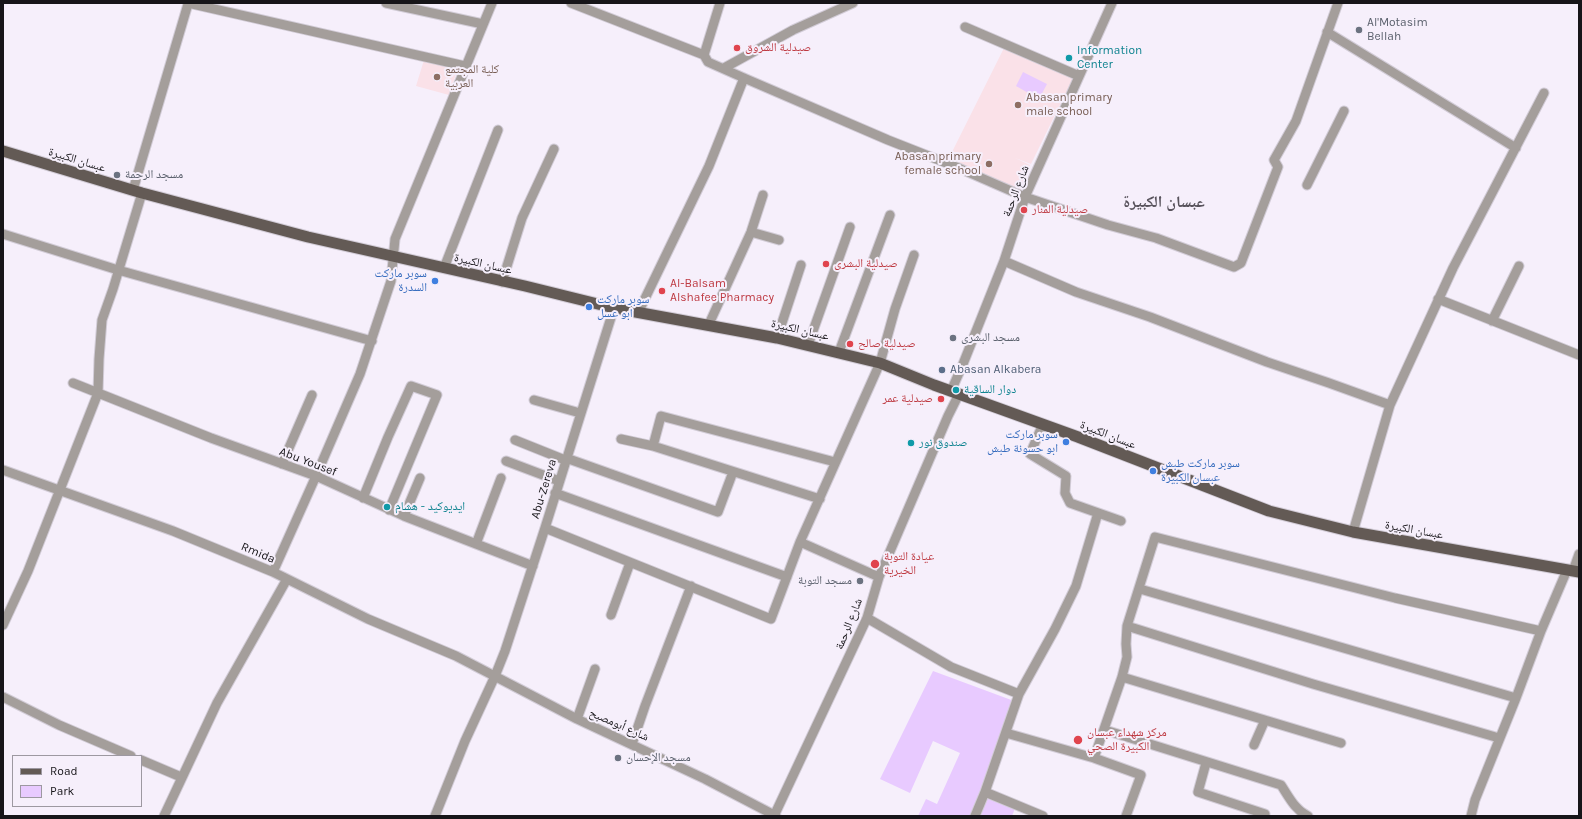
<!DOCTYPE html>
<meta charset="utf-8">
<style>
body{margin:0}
#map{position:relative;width:1582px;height:819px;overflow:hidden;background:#f6effb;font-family:Karla,sans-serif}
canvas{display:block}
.frame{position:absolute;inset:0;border:4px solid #171519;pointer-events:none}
.legend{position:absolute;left:12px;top:755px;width:130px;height:52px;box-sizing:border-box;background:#f6effb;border:1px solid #9d98a1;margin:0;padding:5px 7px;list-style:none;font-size:12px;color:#171519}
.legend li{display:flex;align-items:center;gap:8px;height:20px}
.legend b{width:20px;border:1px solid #9d98a1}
</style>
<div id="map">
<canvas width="1582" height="819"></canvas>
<div class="frame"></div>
<ul class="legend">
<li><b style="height:5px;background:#635a55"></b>Road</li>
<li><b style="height:11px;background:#e8caff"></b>Park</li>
</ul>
</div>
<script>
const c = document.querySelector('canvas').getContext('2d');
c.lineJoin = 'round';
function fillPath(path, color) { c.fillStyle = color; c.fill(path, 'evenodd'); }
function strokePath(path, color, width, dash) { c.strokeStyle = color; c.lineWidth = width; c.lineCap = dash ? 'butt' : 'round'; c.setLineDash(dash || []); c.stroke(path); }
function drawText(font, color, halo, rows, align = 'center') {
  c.font = font + ' Karla,"Noto Naskh Arabic",sans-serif'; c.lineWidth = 4; c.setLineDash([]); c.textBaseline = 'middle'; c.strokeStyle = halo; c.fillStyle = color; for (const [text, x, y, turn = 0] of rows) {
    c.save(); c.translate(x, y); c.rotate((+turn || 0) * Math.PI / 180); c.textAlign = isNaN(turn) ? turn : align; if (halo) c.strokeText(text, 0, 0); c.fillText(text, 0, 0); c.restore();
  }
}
const education = new Path2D(`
 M1006,44l68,32 -43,88 -16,-6 15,7 -12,28 -71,-31z
 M424,60l34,8 -9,27 -33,-9z`);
const green = new Path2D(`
 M1023,72l24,12 -8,15 -23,-13z
 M933,671l81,30 -41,115h-55l8,-17 11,5 23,-51 -27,-12 -23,52 -30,-14z
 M993,796l23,10 -4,10h-33l7,-17z`);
const minor = new Path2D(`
 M188,3l277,63
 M386,3l97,21
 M571,3l133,52 4,7 36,16 144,62 66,26 71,31 83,28 48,13 78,29 7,-4 37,-96 -4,-7 22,-39 42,-118
 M965,27l114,49
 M1327,32l189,116
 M704,55l16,-52
 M724,68l69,-38 60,-27
 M1307,185l37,-74
 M133,190l55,-186
 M751,232l28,8
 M3,234l115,36 254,71
 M1004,261l72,31 74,25 117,45 62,21 61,22
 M444,268l54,-138
 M502,282l20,-64 32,-69
 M1438,299l141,56
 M638,313l71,-147 35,-88
 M1492,321l27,-55
 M709,324l42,-92 12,-37
 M777,338l24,-73
 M808,345l42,-118
 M839,352l51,-137
 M73,383l138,55 105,38 88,40 129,50
 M951,391l12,-27 41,-103 21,-64 87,-194
 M534,400l46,13
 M1043,424l-13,30 36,22 -1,17 5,10 51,18
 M621,439l32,7 167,53
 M515,440l50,20
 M653,446l8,-30 174,46
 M566,458l152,54 15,-40
 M506,461l53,20
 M282,464l30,-69
 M3,470l170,61 100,41 95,47 88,37 121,63 128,60 71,37
 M555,493l232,84
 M363,498l25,-61 23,-51 26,9 -48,115
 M404,516l16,-38
 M545,528l226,91 29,-77 80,-179 15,-54 19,-54
 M1353,532l37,-127 63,-137 91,-175
 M800,542l79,35
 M476,544l25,-66
 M1573,571l6,-17
 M273,572l43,-96 44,-102 31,-93 4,-42 97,-236
 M1140,589l376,109
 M611,615l19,-52
 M867,618l84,49 68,27
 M3,625l25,-54 70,-178 1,-34 3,-39 11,-31 29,-96
 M1127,626l186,58 186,54
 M1122,677l219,66
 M3,697l56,28 72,31
 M577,719l18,-50
 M1105,730l176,55c8,12 14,25 27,31
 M1006,733l88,25
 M632,744l13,-38 46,-120
 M1254,745l11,-25
 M141,760l40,17
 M1206,763l-8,29 67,22 -1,2
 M985,792l58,24
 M164,816l53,-113 70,-124
 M435,816l30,-75 30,-65 10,-25 40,-123 69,-220
 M774,816l93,-198 12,-41 69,-161 11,-22
 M975,816l10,-24 34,-98 36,-65 21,-43 22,-73
 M1126,816l15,-41 -47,-17 28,-81 5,-20 -1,-13 1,-18 28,-89 240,61 146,33
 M1471,816l4,-16 41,-102 25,-67 26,-61`);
const major = new Path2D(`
 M3,151l139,42 166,44 217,49 89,22 163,30 103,25 54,22 144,52 191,74 84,21 226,40`);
const markers = [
 [1359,30,4,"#6b7280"],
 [737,48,4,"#e0444e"],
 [1069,58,4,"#0f9aa8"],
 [437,77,4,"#8d6e63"],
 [1018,105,4,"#8d6e63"],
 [989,164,4,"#8d6e63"],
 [117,175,4,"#6b7280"],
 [1024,210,4,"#e0444e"],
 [826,264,4,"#e0444e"],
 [435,281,4,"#3f7fe0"],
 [662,291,4,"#e0444e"],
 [589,307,4,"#3f7fe0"],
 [953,338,4,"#6b7280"],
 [850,344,4,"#e0444e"],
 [942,370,4,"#5c6f8a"],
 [956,390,4,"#0f9aa8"],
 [941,399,4,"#e0444e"],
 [1066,442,4,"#3f7fe0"],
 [911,443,4,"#0f9aa8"],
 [1153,471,4,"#3f7fe0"],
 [387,507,4,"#0f9aa8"],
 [875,564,5,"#e0444e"],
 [860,581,4,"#6b7280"],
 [1078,740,5,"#e0444e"],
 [618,758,4,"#6b7280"]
];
const worshipNames = [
 ["Al'Motasim",1367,23],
 ["Bellah",1367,37],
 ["مسجد الرحمة",125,175],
 ["مسجد البشرى",961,338],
 ["مسجد التوبة",852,581,"right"],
 ["مسجد الإحسان",626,758]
];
const healthNames = [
 ["صيدلية الشروق",745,48],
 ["صيدلية المنار",1032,210],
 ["صيدلية البشرى",834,264],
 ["Al-Balsam",670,284],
 ["Alshafee Pharmacy",670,298],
 ["صيدلية صالح",858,344],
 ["صيدلية عمر",933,399,"right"],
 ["عيادة التوبة",884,557],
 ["الخيرية",884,571],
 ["مركز شهداء عبسان",1087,733],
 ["الكبيرة الصحي",1087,747]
];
const cultureNames = [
 ["Information",1077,51],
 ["Center",1077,65],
 ["دوار الساقية",964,390],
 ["صندوق نور",919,443],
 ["ايديوكيد - هشام",395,507]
];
const educationNames = [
 ["كلية المجتمع",445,70],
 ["العربية",445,84],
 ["Abasan primary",1026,98],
 ["male school",1026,112],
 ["Abasan primary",981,157,"right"],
 ["female school",981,171,"right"]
];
const streetNames = [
 ["عبسان الكبيرة",77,160,17],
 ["شارع الرحمة",1016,191,-69],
 ["عبسان الكبيرة",483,264,13],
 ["عبسان الكبيرة",800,330,13],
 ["عبسان الكبيرة",1108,435,21],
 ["Abu Yousef",308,462,21],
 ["Abu-Zereva",544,489,-73],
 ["عبسان الكبيرة",1414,530,10],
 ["Rmida",258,553,23],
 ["شارع الرحمة",849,624,-68],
 ["شارع أبومصبح",619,725,24]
];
const shopNames = [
 ["سوبر ماركت",427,274],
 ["السدرة",427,288],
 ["سوبر ماركت",597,300,"left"],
 ["ابو عسل",597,314,"left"],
 ["سوبر ماركت",1058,435],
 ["ابو حسونة طبش",1058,449],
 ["سوبر ماركت طبش",1161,464,"left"],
 ["عبسان الكبيرة",1161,478,"left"]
];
const serviceNames = [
 ["Abasan Alkabera",950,370]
];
const districtNames = [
 ["عبسان الكبيرة",1164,202]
];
fillPath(education, '#fae1e8');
fillPath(green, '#e8caff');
strokePath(minor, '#d2ccd7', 11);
strokePath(major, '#d2ccd7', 13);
strokePath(minor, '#a49e9b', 9);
strokePath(major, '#635a55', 11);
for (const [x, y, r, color] of markers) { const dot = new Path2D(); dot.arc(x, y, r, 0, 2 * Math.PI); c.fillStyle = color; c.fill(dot); strokePath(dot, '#f6effb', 1.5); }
drawText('12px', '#5b616d', '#f6effb', worshipNames, 'left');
drawText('12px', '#be3a42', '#f6effb', healthNames, 'left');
drawText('12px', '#0d838f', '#f6effb', cultureNames, 'left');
drawText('12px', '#785e54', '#f6effb', educationNames, 'left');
drawText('12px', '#171519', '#f6effb', streetNames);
drawText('12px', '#366cbe', '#f6effb', shopNames, 'right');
drawText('12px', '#4e5e75', '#f6effb', serviceNames, 'left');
drawText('bold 16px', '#58535c', '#f6effb', districtNames);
</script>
